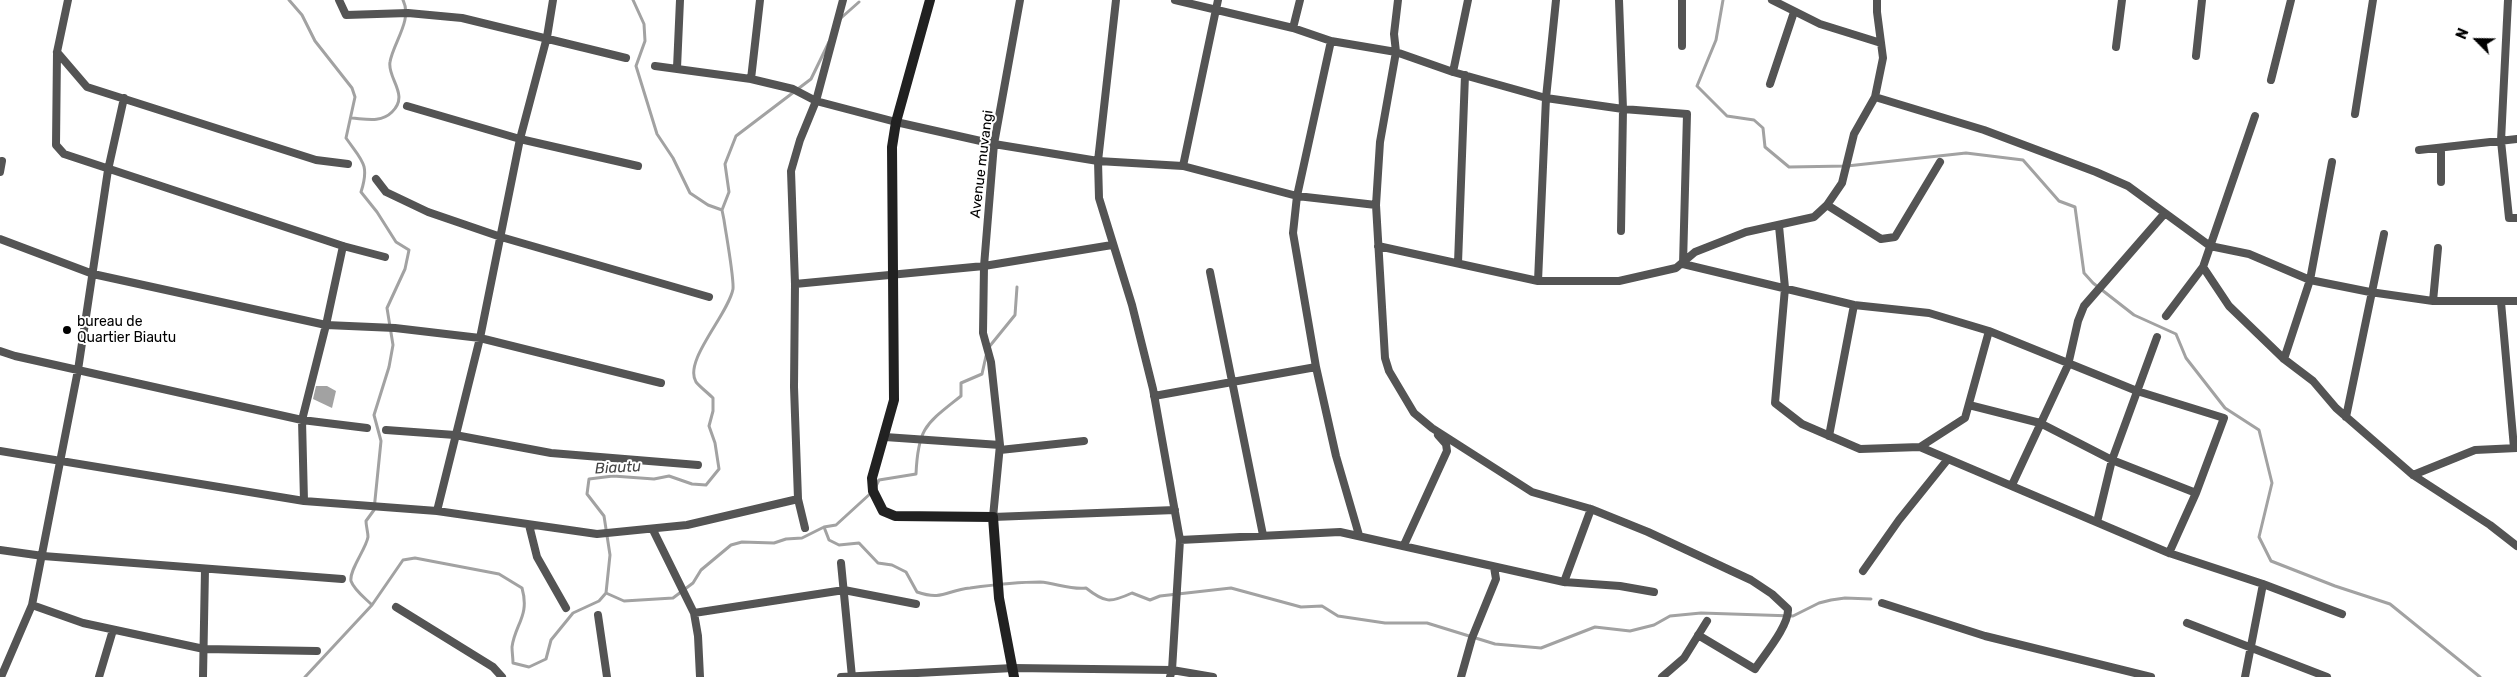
<!DOCTYPE html>
<style>
body{margin:0}
#map{position:relative;width:2517px;height:677px;overflow:hidden;background:#fff;font-family:Rubik,sans-serif}
canvas{display:block}
.north{position:absolute;left:2452px;top:15px;width:50px;height:50px;-webkit-text-stroke:4px #fff;paint-order:stroke;rotate:293deg;font-size:14px;font-weight:700;line-height:20px;text-align:center;color:#000}
.north::after{content:'';display:block;margin:auto;width:18px;height:22px;background:#000;clip-path:polygon(50% 0,100% 100%,50% 72%,0 100%)}
</style>
<div id="map">
<canvas width="2517" height="677"></canvas>
<div class="north">N</div>
</div>
<script>
const c = document.querySelector('canvas').getContext('2d');
c.lineJoin = 'round';
function fillPath(path, color) { c.fillStyle = color; c.fill(path, 'evenodd'); }
function strokePath(path, color, width, dash) { c.strokeStyle = color; c.lineWidth = width; c.lineCap = dash ? 'butt' : 'round'; c.setLineDash(dash || []); c.stroke(path); }
function drawText(font, color, halo, rows, align = 'center') {
  c.font = font + ' Rubik,sans-serif'; c.lineWidth = 4; c.setLineDash([]); c.textBaseline = 'middle'; c.strokeStyle = halo; c.fillStyle = color; for (const [text, x, y, turn = 0] of rows) {
    c.save(); c.translate(x, y); c.rotate((+turn || 0) * Math.PI / 180); c.textAlign = isNaN(turn) ? turn : align; if (halo) c.strokeText(text, 0, 0); c.fillText(text, 0, 0); c.restore();
  }
}
const water = new Path2D(`
 M316,386h11l9,5 -4,17 -19,-9z`);
const stream = new Path2D(`
 M289,0l13,15 13,26 37,47 3,9 -9,41c16,23 24,26 15,54l16,20 19,30 13,8 -4,19 -18,39 6,37 -4,22 -15,48 7,26 -7,69 -8,11c0,5 2,11 2,16 -2,12 -19,33 -17,44 3,9 14,17 21,24
 M1723,0l-7,40 -19,46 30,30 27,4 9,8 2,19 24,20 58,-1 119,-13 57,7 36,41 16,6 9,66 9,10 41,32 42,19 10,24 39,50 34,22 13,53 -13,54 12,24 64,25 55,18 90,73
 M841,18l18,-16
 M352,118c14,1 29,5 40,-6 18,-17 -5,-34 -2,-50 3,-19 23,-42 13,-62
 M722,210l7,-18 -4,-28 11,-28 75,-57 18,-37
 M989,347l26,-32 2,-28
 M876,486l3,-6 37,-6c2,-47 10,-50 45,-78v-13l21,-9 4,-18
 M824,527l12,-2 35,-32
 M606,593l18,8 49,-3 20,-15 8,-13 30,-25 11,-3 32,1 12,-4 16,-1 22,-11 5,13 10,5 20,-2 19,20 14,2 14,7 11,20c26,9 30,-2 53,-4 22,-3 47,-6 70,-6 16,1 30,8 46,6 19,15 24,15 46,5l18,7 10,-4 71,-8 70,19 21,-1 16,10 47,7h42l68,21 46,4 54,-21 35,4 24,-6 16,-9 31,-3 92,3 26,-13 12,-3 14,-2 26,1
 M305,677l67,-72 31,-45 12,-2 84,16 23,14c8,28 -7,36 -10,59 0,5 1,11 1,16l16,4 17,-8 5,-19 22,-27 26,-12 7,-8 4,-38 -6,-39 -17,-22 2,-15 24,-3 41,3 15,-3 23,8 14,1 13,-16 -4,-26 -6,-17 4,-15v-13c-5,-5 -13,-11 -17,-16 -13,-21 32,-67 37,-93 1,-12 -7,-55 -9,-69l-2,-10 -14,-5 -18,-12 -17,-35 -16,-24 -21,-68 9,-25 -1,-17 -11,-24`);
const street = new Path2D(`
 M68,0l-11,52 -1,93 8,9 279,92 42,11
 M339,0l7,15 62,-2 54,5 164,40
 M1020,0l-26,144 -10,122 -1,67 8,29 9,83 -7,72 182,-7
 M1116,0l-18,161 1,37 33,107 21,84 27,151 -8,130 -2,7
 M1175,0l118,28 38,13 65,11 57,20 93,26 77,11 64,5 -4,150
 M1398,0l-4,34 2,18 -16,90 -4,63 9,153 4,13 25,42 18,15 100,64 59,17 57,23 103,48 21,14 16,15c1,17 -24,46 -33,60l-57,-34
 M1619,0l4,109 -2,122
 M1772,0l48,24 61,19
 M2508,0l-7,141 8,77h8
 M1293,28l7,-28
 M1331,41l-34,155 -4,37 23,134 20,89 23,79
 M1682,46v-46
 M2116,47l6,-47
 M57,52l30,35 229,73 32,4
 M2196,56l6,-56
 M655,66l96,13 42,10 23,12 80,21 98,22 104,17 85,5 114,30 79,9
 M677,68l3,-68
 M1453,72l15,-72
 M751,79l9,-79
 M2271,80l20,-80
 M1770,84l24,-72
 M1875,97l109,33 112,42 32,14 82,60 39,8 61,26 60,12 63,9h84
 M407,106l113,33 118,27
 M2355,114l18,-114
 M2441,148v34
 M2419,150l98,-11
 M1183,166l35,-166
 M0,172l2,-11
 M376,179l10,13 42,20 73,25 208,60
 M1827,205l54,34 14,-2 45,-75
 M1779,226l6,62 -10,115 27,21 58,25 60,-2 249,106 94,31 79,30
 M0,239l93,35 233,51 69,3 85,10 181,45
 M1378,246l160,35h81l57,-13 19,-16 51,-20 68,-15 13,-12 15,-22 12,-49 21,-37 8,-39 -6,-46v-12
 M1458,263l7,-188
 M1683,264l171,41 75,8 60,18 148,60 87,27 -28,75 -27,60
 M2203,267l26,39 55,53 29,22 23,27 77,67 77,50 27,21
 M1210,272l53,263
 M1538,281l8,-183 10,-98
 M795,284l189,-18 128,-21
 M2433,301l5,-53
 M2501,302l13,146
 M2166,316l37,-49 52,-151
 M0,351l15,5 287,64 65,8
 M2284,359l26,-79 22,-118
 M1154,396l162,-29
 M1969,405l71,18 72,37 84,33
 M2346,417l38,-183
 M386,430l69,5 96,18 147,12
 M1829,436l25,-131
 M885,437l115,8
 M1920,447l45,-29 24,-87
 M1000,450l84,-9
 M0,451l304,50 133,10 160,23 90,-9 111,-26
 M2413,475l62,-25 42,-2
 M2012,485l56,-120 10,-44 6,-15 81,-93
 M304,501l-2,-81 24,-95 17,-79
 M437,511l43,-173 40,-199 27,-102 6,-37
 M2097,522l15,-62 45,-123
 M529,525l8,32 29,51
 M805,528l-7,-29 -4,-112 1,-103 -4,-113 9,-31 16,-39 27,-101
 M653,530l41,83 4,23 2,41
 M1180,540l160,-8 224,50 56,4 34,6
 M1404,545l43,-94 -1,-7 -8,-9
 M0,550l43,6 299,23
 M841,563l11,114
 M1863,571l36,-51 49,-61
 M1564,582l27,-73
 M1882,603l103,33 166,41
 M32,605l51,18 121,26 113,2
 M396,607l97,60 9,10
 M694,613l150,-23 72,14
 M598,615l9,62
 M2187,623l140,54
 M1,677l31,-72 46,-235 30,-200 16,-72
 M99,677l14,-47
 M203,677l2,-108
 M841,677l172,-9 159,2 41,7
 M1461,677l11,-39 24,-59 -2,-12
 M1662,677l22,-19 23,-37
 M2245,677l18,-93`);
const secondary = new Path2D(`
 M930,0l-34,122 -4,25 2,253 -22,78 1,13 10,20 12,5 98,1 6,81 15,79`);
const markers = [
 [67,330,5,"#000"]
];
const streetNames = [
 ["Avenue muvangi",982,164,-83]
];
const poiNames = [
 ["bureau de",77,322],
 ["Quartier Biautu",77,338]
];
const waterNames = [
 ["Biautu",618,468,-3]
];
fillPath(water, '#a2a2a2');
strokePath(stream, '#a2a2a2', 3);
strokePath(street, '#545454', 8);
strokePath(secondary, '#212121', 10);
for (const [x, y, r, color] of markers) { const dot = new Path2D(); dot.arc(x, y, r, 0, 2 * Math.PI); c.fillStyle = color; c.fill(dot); strokePath(dot, '#fff', 2); }
drawText('14px', '#000', '#fff', streetNames);
drawText('14px', '#000', '#fff', poiNames, 'left');
drawText('italic 15px', '#434343', '#fff', waterNames);
</script>
